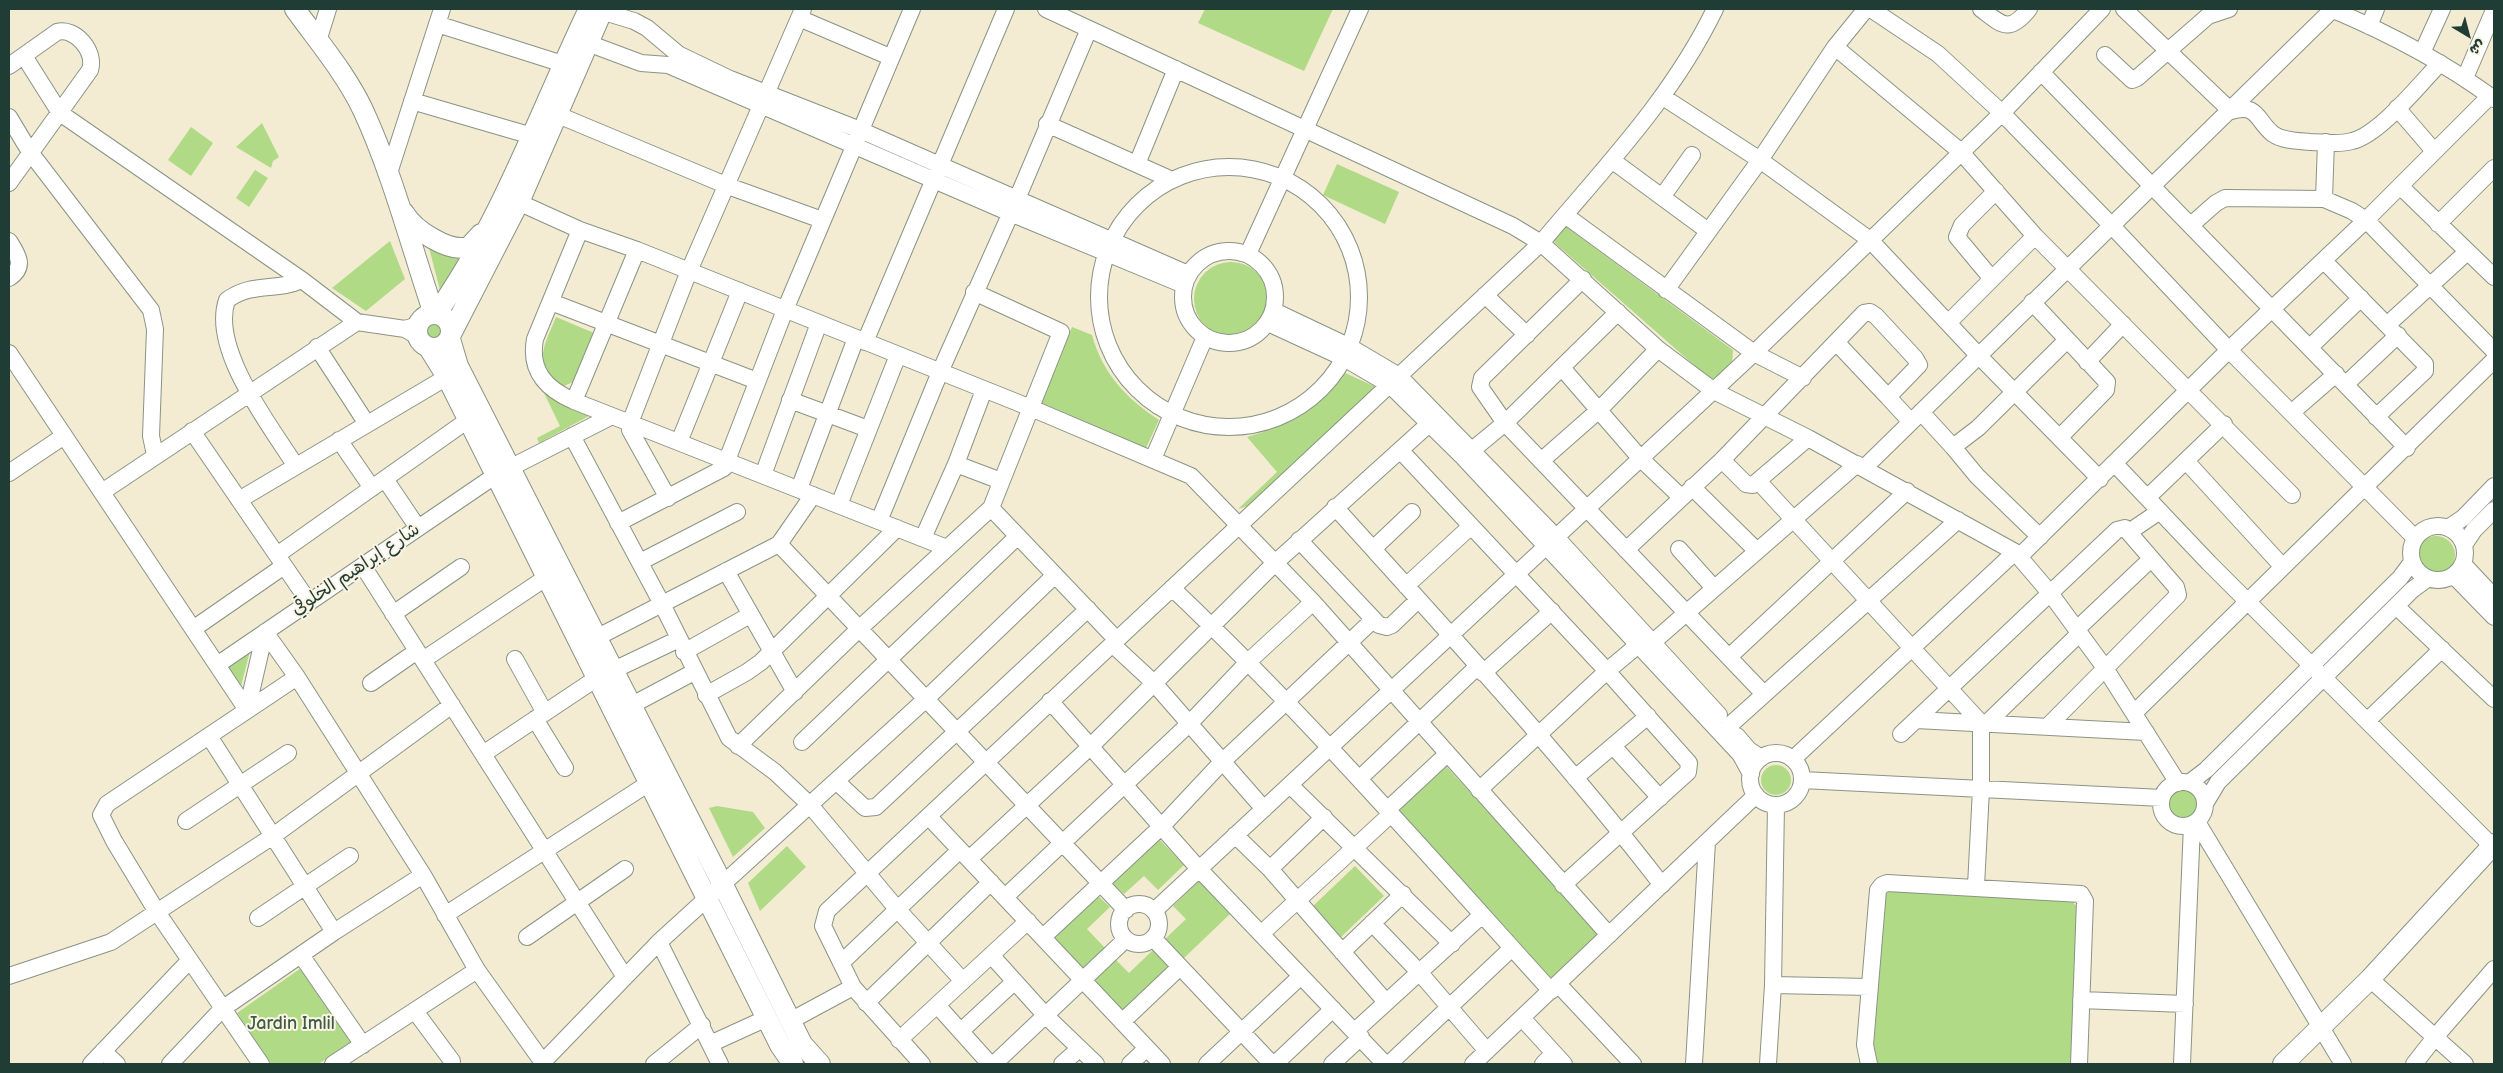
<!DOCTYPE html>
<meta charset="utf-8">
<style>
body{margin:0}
#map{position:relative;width:2503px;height:1073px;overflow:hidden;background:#f3ecd3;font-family:"Balsamiq Sans","Playpen Sans Arabic",sans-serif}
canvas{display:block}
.frame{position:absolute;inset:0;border:10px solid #1f3d34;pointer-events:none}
.north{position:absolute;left:2443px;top:10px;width:50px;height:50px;-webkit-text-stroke:4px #fcf5e5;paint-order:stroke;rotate:143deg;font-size:14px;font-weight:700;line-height:20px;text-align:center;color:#1f3d34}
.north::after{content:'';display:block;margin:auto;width:18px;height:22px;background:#1f3d34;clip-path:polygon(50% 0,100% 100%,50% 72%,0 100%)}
</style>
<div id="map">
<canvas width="2503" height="1073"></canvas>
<div class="frame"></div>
<div class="north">ش</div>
</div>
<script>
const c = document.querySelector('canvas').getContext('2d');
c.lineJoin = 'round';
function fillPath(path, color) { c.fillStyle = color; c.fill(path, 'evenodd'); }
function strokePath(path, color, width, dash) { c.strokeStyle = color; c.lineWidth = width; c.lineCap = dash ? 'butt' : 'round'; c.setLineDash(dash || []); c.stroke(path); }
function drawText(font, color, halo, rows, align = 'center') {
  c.font = font + ' "Balsamiq Sans","Playpen Sans Arabic",sans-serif'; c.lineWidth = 4; c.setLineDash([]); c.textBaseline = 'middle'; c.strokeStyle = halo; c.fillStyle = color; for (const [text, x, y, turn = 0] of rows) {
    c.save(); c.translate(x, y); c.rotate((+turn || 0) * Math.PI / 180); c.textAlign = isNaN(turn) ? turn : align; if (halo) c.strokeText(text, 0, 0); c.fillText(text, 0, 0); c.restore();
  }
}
const green = new Path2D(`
 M1205,9h128l-29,62 -106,-48z
 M262,123l17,34 -6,4 -2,7 -35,-21z
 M191,127l22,16 -22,33 -23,-16z
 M1337,164l62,28 -14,32 -62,-29z
 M255,170l13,8 -19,29 -13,-9z
 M1565,226l168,124 -1,16 -21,14 -156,-137 -1,-5z
 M390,241l15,38 -39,32 -34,-23z
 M432,246l26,12 1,3 -15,30 -4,-1 -11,-42z
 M1194 299a37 37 0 1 1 74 0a37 37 0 1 1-74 0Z
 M556,317l38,16 -19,48 -13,6c-32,-21 -17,-43 -6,-70z
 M425 331a8 8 0 1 1 16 0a8 8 0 1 1-16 0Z
 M1072,327l20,8c11,39 34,63 67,85l-13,28 -107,-43z
 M1343,372l33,15 -122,117 -16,5 39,-37 -30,-35c46,-13 67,-27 96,-65z
 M544,393l44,20 1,3 -50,27 -2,-5 23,-12z
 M2417 555a19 19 0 1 1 38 0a19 19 0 1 1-38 0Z
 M250,651l-10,39 -12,-17 2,-9z
 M1444,764l154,168v5l-48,44 -151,-169 1,-7z
 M1761 780a15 15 0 1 1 30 0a15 15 0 1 1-30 0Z
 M2163 805a20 20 0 1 1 40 0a20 20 0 1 1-40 0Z
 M717,806l36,6 12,16 -32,29 -24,-49z
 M1156,836l28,29 -26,25 -14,-14 -20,18 -15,-14z
 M787,846l19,21 -46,44 -12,-28z
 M1355,866l29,30 -43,41 -29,-30z
 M1199,881l31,33 -47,45 -19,-19 22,-21 -13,-13z
 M1890,888l181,12 7,8 -6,156h-196l-5,-15 12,-156z
 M1095,893l15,14 -23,22 18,19 -22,21 -32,-33z
 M1153,950l18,20 -45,44 -32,-34 22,-20 13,13z
 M301,968l51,75 -34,21h-47l-34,-51z`);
const minor = new Path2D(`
 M594,9l40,12 13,7 31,26 52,25 130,51 328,144
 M1046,9l467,217 28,17 117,106 56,42 94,47 207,114 35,41 55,75 73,115
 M1871,9l67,45 64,59 110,113 117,124 186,188
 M1981,9c21,16 28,25 48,0
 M2124,9l107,102c27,-8 25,9 42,23 10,7 26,7 37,8 13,0 29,3 42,-1 27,-6 68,-57 88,-78
 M2331,9c57,24 113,53 163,90
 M799,18l91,39
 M437,24l126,40
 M2369,26l7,-17
 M577,39l64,24 27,2 342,148 174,72
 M318,41l10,-32
 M1835,47l126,105 74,84 257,259
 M2422,53l20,-44
 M2105,55l27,25 5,-2 71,-62 21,-7
 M24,56l36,57 242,167 55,42
 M9,66l48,-34c18,-5 39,19 33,38l-81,113
 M2041,72l366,376
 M2465,78l29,-68
 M1663,97l97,63 110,80 108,115 122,124
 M412,101l120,35
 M2397,108l37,43
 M558,115l170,71 94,34
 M9,117l21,35 121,158 4,19 -4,107 4,19
 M1047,124l125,56
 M1613,161l95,70
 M1137,164l39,-95
 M1099 297a130 130 0 1 1 260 0a130 130 0 1 1-260 0Z
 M389,173l53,-164
 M2400,186l94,91
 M1662,197l30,-42
 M509,198l71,32 57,20 394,158 160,68 122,126 296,333
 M2324,199l2,-57
 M1565,215l189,138 49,25
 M2438,224l56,-56
 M2191,225l25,-22 9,-5 99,1 28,12 14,9 128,131
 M580,230l-45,109c-6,32 11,50 39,62l373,147
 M9,241c9,14 17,26 0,37
 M1183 297a46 46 0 1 1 92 0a46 46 0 1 1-92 0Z
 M1248,254l112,-245
 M2324,261l101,103v7l-49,46
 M1583,279l-101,99 -2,9 25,36 259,271
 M1992,279l-35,-42 5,-12 34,-34
 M1666,290l94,-130 75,-113 31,-38
 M1485,295l42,40
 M551,302l206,79
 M2032,302l75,80 -1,8 -46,47
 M1274,311l76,36 49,29 156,160 164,179
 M1268,323l76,35 46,27 73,72 277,297 11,20
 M1948,323l87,-87
 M2387,325l80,-73
 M417,336l-12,-7 13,-4
 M865,342l141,-333
 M1837,343l51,54
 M317,347l50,77
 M2310,347l51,-49
 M9,353l238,357
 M2087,362l36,-38
 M1563,369l78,90 40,38
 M2346,384l52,-49
 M790,400l78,29
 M574,401l63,-151
 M2298,407l38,-33
 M1921,412l32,35
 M192,431l117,171
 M572,436l90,168 67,134 46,34 35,33 88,105 65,71
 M339,440l33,48
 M679,442l61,-151
 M1400,450l207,221 82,92 -1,9 -125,113
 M1465,456l40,-33 113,-111
 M1153,459l52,-122
 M1722,460l24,24 7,1 55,-47
 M1541,461l58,-51 59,-61
 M2186,461l97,106
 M956,464l45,17
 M2115,464l94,99 285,285
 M295,465c-25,-40 -85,-116 -68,-165 27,-19 48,-8 75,-20
 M1864,468l469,-459
 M9,473l55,-37
 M763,475l56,-152
 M385,479l33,49
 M1759,482l222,241v66l-5,97
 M1692,487l65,64
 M799,489l57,-151
 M102,492l255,-170 48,7
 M2148,497l76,-73
 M668,498l-38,-68v-7l59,-152 114,-262
 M239,500l208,-123
 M839,505l59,-150
 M1335,507c111,123 225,246 327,378
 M991,508l125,131
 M879,521l61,-149 77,-173 72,-170
 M618,523l106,-55 61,-158 127,-301
 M2411 553a27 27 0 1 1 54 0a27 27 0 1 1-54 0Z
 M2448,528l15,-10 31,-32
 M2129,532l31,-21
 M2040,537l-63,-61 -24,-29 25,-19 89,-88
 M923,538l33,-74 28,-74
 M1299,540l80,85 8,2 5,-2 26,-25
 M779,544l347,366
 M2464,545l10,-15 20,-20
 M1373,549l39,-37
 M1679,549l35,39
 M1626,550l96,-90 142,-147 6,-1 6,4 39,42 4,7 -31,32 23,25
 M277,555l191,-135
 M2020,556l215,-212 131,-124 124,-124
 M640,562l97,-50
 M2463,564l31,33
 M363,566l262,411
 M726,571l69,121
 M2454,576l40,41
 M1406,586l64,-59
 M1172,588c134,127 255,266 379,403
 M2396,606l98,93
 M393,614l68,-47
 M193,629l91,-63
 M2077,629l74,-70
 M265,632l32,45 126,198 54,95 67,94
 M588,642l191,-98 34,-49
 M1112,644l41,38 111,127
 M684,652l66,-37
 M1729,657l178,-166
 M515,659l30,54
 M423,660l124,-83
 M217,665l279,-190 116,-59
 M1483,673l69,-62
 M371,683l46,-32
 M706,695l41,-23 14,-10 136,-134
 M1050,701l149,168 186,195
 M632,705l62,-33
 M247,710l18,-78
 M2134,713l360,-353
 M535,719l30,49
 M1916,720l230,12
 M2367,721l75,-72
 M1987,723l93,-90
 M1729,726l229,-206
 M1901,734l216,-204 8,-2 51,59 2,8 -130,131
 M209,736l125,196
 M1737,736l12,14 12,8
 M802,742l216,-206
 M738,746l121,-117 132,-121 70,-176 -87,-40
 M1613,746l47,52
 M1750 779a26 26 0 1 1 52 0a26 26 0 1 1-52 0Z
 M483,754l114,-76 82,-39
 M1793,759l222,-207
 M1575,778l73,-62
 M1359,779l118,-112
 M1802,780l360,18
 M836,781l29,27 11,-1 212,-198
 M2161 804a22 22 0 1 1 44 0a22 22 0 1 1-44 0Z
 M2189,783l17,-13 194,-192 12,-16
 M1290,785l162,159
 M1479,790l128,-119 31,-26 15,-3 204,-178
 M2206,802l12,-20 194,-192 15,-11
 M1387,810l59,-55
 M929,817l233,247
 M186,821l102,-68
 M2197,822l146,242
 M1235,835l35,34 116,133
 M969,859l121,-112 185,-184 155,-140
 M1270,869l54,-52
 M1005,897l184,-173 60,-63 64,-59
 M1119 924a20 20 0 1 1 40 0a20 20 0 1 1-40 0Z
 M1154,911l600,-558 248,-240 100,-104
 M445,915l215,-139
 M258,918l92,-62
 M1372,923l48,50 67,78
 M1262,933l129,-119
 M527,937l98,-68
 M1043,937l119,-111 60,-64 151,-142
 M1153,938l119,126
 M659,942l61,122
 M1342,952l61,-58
 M301,955l62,90
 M991,955l55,61 50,48
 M841,963l119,-113
 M9,976l102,-34 162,-106 179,-131
 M2370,979l95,85
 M1558,984l75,80
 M1773,985l97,2
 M2081,1000l104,4
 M866,1003l125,-121
 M937,1005l53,59
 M415,1011l37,50
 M1522,1018l42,46
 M790,1021l63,-34
 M1122,1022l58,-55
 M961,1031l53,-49
 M1355,1031l127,-116
 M899,1040l129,-119
 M710,1044l57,-26
 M103,1051l14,13
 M91,1064l99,-104
 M170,1064l52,-55 112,-77 89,-57
 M261,1064l-104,-152 -43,-71 -13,-26 6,-11 190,-127
 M333,1064l144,-94
 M541,1064l118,-122 267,-243 129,-124
 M654,1064l48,-39
 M922,1064l-69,-77 -30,-61 4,-15 714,-668c63,-75 131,-145 174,-234
 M994,1064l132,-125
 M1062,1064l17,-15
 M1130,1064l17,-16
 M1207,1064l94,-88
 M1275,1064l58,-55
 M1332,1064l29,-27
 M1389,1064l123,-116
 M1473,1064l283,-269
 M1543,1064l11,-11
 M1694,1064l13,-222
 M1768,1064l5,-79 3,-180
 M1869,1064l-4,-19 13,-155 4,-5 5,-2 194,11 4,7 -6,163
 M2182,1064l10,-239
 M2414,1064l22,-28 58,-67`);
const major = new Path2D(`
 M295,9c23,32 51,65 68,101 30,65 48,136 71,204
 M404,213c10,17 45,40 65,34l12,-13
 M417 331a17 17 0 1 1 34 0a17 17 0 1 1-34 0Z
 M436,314c66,-93 104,-203 153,-305
 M451,334l68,-132 84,-193
 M450,339l8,27 264,517 75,151 5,10 18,20
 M429,348l18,29 333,668 13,19
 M2283,1064l87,-85 124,-135`);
const streetNames = [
 ["شارع إبراهيم الخلوقي",356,570,-34]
];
const parkNames = [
 ["Jardin Imlil",291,1024]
];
fillPath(green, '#b0da86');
strokePath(minor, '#899484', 18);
strokePath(major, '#899484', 22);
strokePath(minor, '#fff', 16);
strokePath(major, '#fff', 20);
drawText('18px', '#1f3d34', '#fcf5e5', streetNames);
drawText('18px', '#3c5c44', '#fcf5e5', parkNames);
</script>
